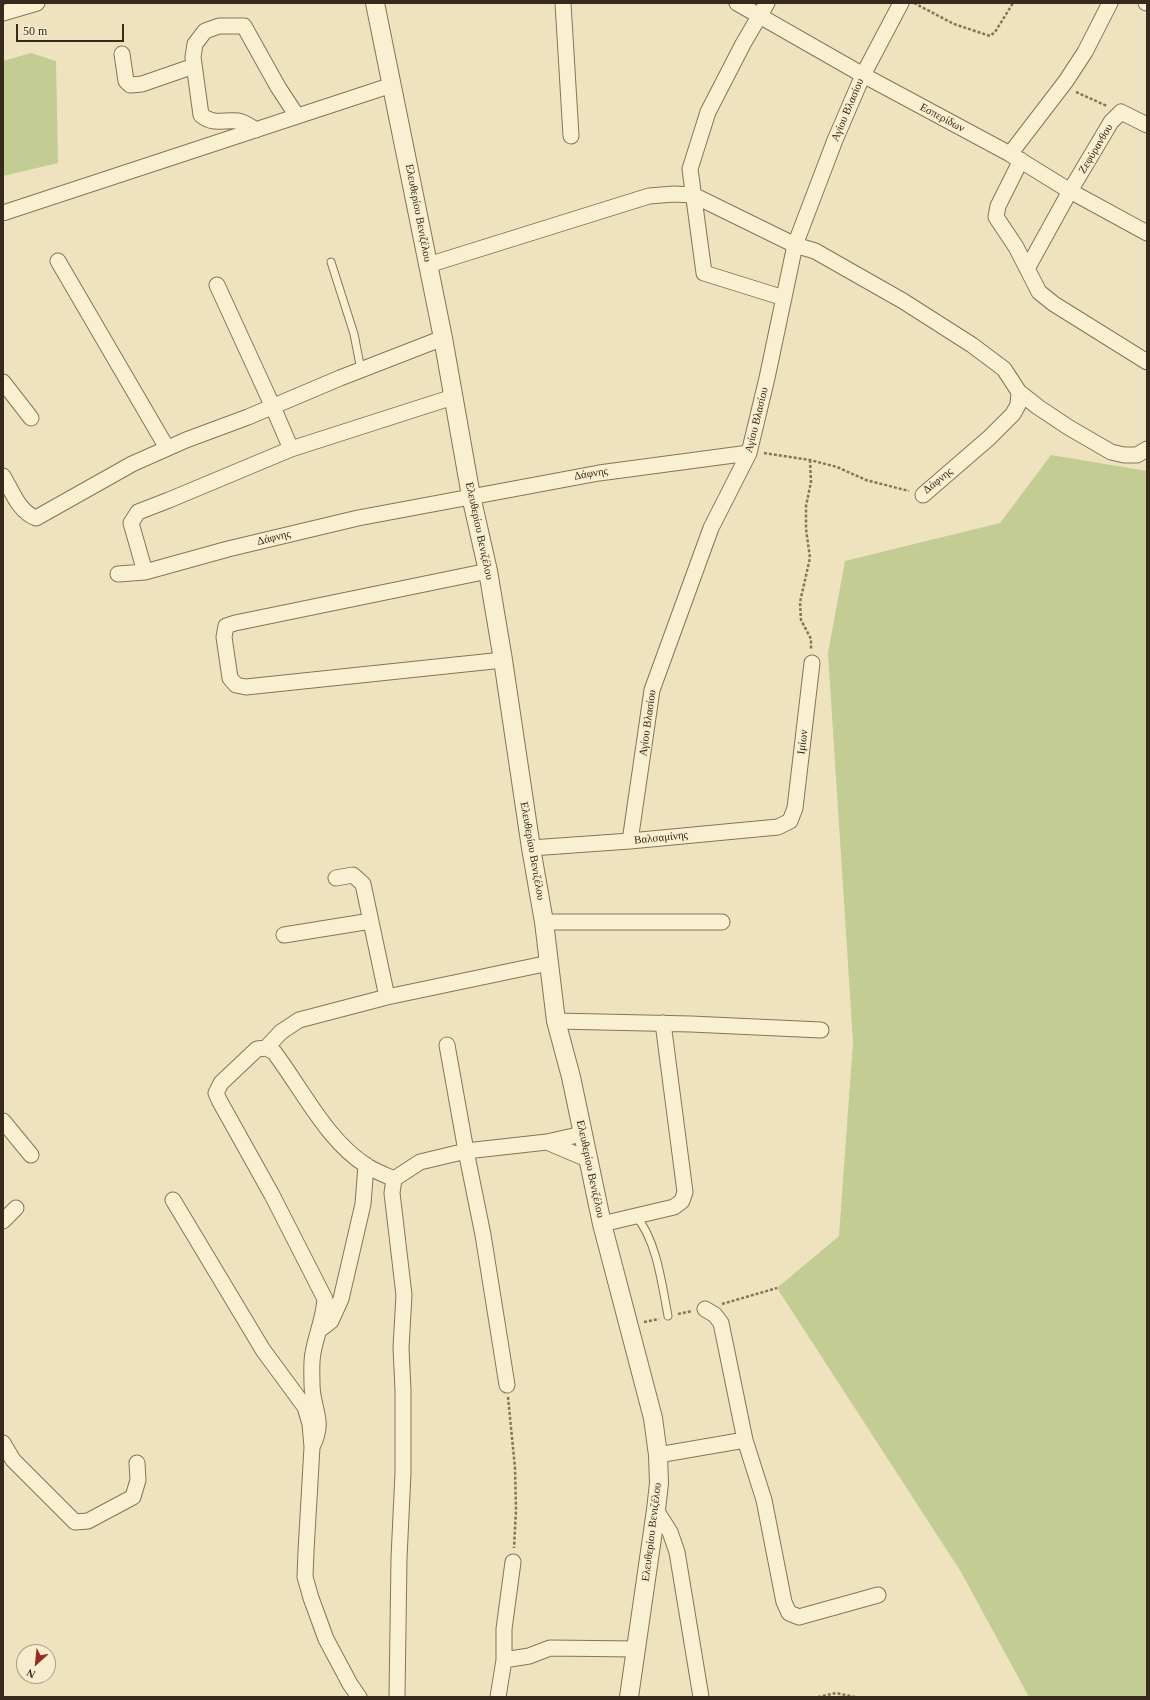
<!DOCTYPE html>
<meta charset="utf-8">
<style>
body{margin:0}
#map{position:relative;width:1150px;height:1700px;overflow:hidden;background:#efe3bf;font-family:"Times New Roman",serif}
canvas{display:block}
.frame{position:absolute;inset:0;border:4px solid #362a1c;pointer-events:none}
.north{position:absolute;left:16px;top:1644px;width:40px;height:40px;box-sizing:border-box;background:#f6edce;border:1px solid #a99f87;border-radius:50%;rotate:207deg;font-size:11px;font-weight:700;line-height:16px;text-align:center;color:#362a1c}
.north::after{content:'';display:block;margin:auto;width:14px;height:18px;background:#972d26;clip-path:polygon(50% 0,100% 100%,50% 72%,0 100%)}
.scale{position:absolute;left:16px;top:24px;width:108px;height:18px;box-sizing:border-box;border:2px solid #362a1c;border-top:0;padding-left:5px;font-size:12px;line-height:14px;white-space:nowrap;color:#362a1c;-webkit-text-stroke:3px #f6edce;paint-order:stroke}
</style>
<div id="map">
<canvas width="1150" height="1700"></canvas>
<div class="frame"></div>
<div class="north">N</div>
<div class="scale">50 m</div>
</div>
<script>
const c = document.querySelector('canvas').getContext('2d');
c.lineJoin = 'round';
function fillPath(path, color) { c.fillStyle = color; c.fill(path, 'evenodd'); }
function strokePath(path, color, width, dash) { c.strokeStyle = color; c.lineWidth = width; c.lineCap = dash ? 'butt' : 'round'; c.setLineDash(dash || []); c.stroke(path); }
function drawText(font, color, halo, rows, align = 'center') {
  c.font = font + ' "Times New Roman",serif'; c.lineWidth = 3; c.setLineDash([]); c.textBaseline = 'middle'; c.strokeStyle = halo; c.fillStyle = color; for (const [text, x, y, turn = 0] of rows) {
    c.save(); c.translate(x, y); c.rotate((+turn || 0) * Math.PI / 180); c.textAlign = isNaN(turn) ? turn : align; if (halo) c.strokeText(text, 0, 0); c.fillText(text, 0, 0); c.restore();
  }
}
const green = new Path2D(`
 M31,53l25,8 2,102 -55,13v-115z
 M1051,455l96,16v1226h-118l-68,-125 -184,-284 62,-52 14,-194 -25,-389 17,-92 155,-38z`);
const path = new Path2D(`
 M914,3l40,21 36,12 5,-4 18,-29
 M1076,92l31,14
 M764,453l46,7 27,7 29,13 43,11
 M810,460l1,22 -5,24v23l4,29 -10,44 1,18 10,19v11
 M722,1304l55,-16
 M678,1314l14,-3
 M644,1322l15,-3
 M508,1397l7,71 1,42 -2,38
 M818,1697l18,-4 19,4`);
const service = new Path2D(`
 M331,262l23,72 7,36
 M636,1216c21,25 26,69 32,100`);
const minor = new Path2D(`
 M563,3l8,133
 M737,3l126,72 147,79 60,37 77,42
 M767,3l-24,41 -35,68 -18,57 14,104 80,25
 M1146,3h1
 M3,13l34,-10
 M122,54l4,27 4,4 12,-1 52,-18
 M256,130c-5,-3 -12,-8 -18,-9 -15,-2 -23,5 -37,-6l-8,-58 2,-13 10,-13 14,-5h25l34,61 19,29
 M1010,154l56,-73 19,-29 25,-49
 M1021,160l-23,46 -2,11 20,30 23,45 15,12 93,58
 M3,213l389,-128
 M58,261l109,187
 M428,265l221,-69 25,-2 19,1 102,50 20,6 88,50 69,44 32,24 15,23 19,15 30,20 43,25 13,3h13l10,-6
 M1027,269l43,-78 41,-69 10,-10 26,13
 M217,285l56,122 18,42
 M3,382l28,36
 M3,476c9,15 16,36 33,42l96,-54 54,-24 62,-23 92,-39 103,-40
 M923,495l66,-57 24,-24 5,-9 1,-13
 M488,571l-253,52 -9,3 -2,11 6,41 6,7 10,2 257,-27
 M145,572l-14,-49 7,-11 31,-12 122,-51 162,-52
 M118,574l27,-2 83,-23 130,-31 241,-45 150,-20
 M630,841l22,-151 59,-162 38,-75 18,-75 28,-133 40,-105 28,-65 38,-72
 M531,848l99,-7 148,-14 12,-6 5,-13 17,-145
 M336,878l17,-3 10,9 24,113
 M544,922h178
 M284,935l87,-14
 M556,1021l135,3 130,6
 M447,1045l19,106 81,-9 35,-8
 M266,1048l15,-16 18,-12 88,-23 162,-34
 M3,1121l28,34
 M547,1142l40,17
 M173,1200l90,150 42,57 5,17 2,23 -6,104 -1,26 6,21 15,41 24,45 9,13
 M3,1221l13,-13
 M602,1224l72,-17 8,-6 3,-9 -22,-169
 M705,1309l10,6 6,8 24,117 19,60 20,102 5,11 10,4 79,-22
 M322,1328l9,-7 10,-22 22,-95 3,-39
 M3,1443l10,17 62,62 13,-1 45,-24 5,-17 -1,-17
 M312,1447c14,-27 0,-37 0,-63 0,-10 -1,-21 1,-31 3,-18 11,-35 12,-54l-53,-104 -53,-95 -3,-7 5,-10 36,-34 9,-1 8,4c28,37 53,89 93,114 8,5 18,9 27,13
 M658,1455l87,-15
 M656,1510l14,22 7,20 24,145
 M504,1660l25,-4 21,-8 86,1
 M397,1697l2,-139 4,-85v-83l-2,-42 3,-53 -12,-102 2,-14 26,-17 46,-11 17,84 24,150
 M498,1697l6,-37v-31l9,-67`);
const tertiary = new Path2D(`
 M375,3l68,335 28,158 17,75 15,89 28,188 13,74 12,99 15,56 31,147 51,194 5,37 1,28 -3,27 -27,187`);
const streetNames = [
 ["Αγίου Βλασίου",848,110,-67],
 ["Εσπερίδων",942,118,28],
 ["Ζεφύρανθου",1096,149,-59],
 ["Ελευθερίου Βενιζέλου",418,213,79],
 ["Αγίου Βλασίου",757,420,-76],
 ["Δάφνης",591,474,-10],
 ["Δάφνης",938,481,-39],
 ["Ελευθερίου Βενιζέλου",479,531,78],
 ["Δάφνης",274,538,-14],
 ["Αγίου Βλασίου",648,723,-82],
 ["Ιμίων",803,742,-83],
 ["Βαλσαμίνης",661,838,-6],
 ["Ελευθερίου Βενιζέλου",532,851,80],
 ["Ελευθερίου Βενιζέλου",590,1169,78],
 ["Ελευθερίου Βενιζέλου",652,1532,-83]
];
fillPath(green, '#c2cc93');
strokePath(service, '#877457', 9);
strokePath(minor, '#877457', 17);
strokePath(tertiary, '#877457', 20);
strokePath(path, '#877457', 2.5, [3, 2]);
strokePath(service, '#f9f0d2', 7);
strokePath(minor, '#f9f0d2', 15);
strokePath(tertiary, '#f9f0d2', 18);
drawText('11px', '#362a1c', '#f6edce', streetNames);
</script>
